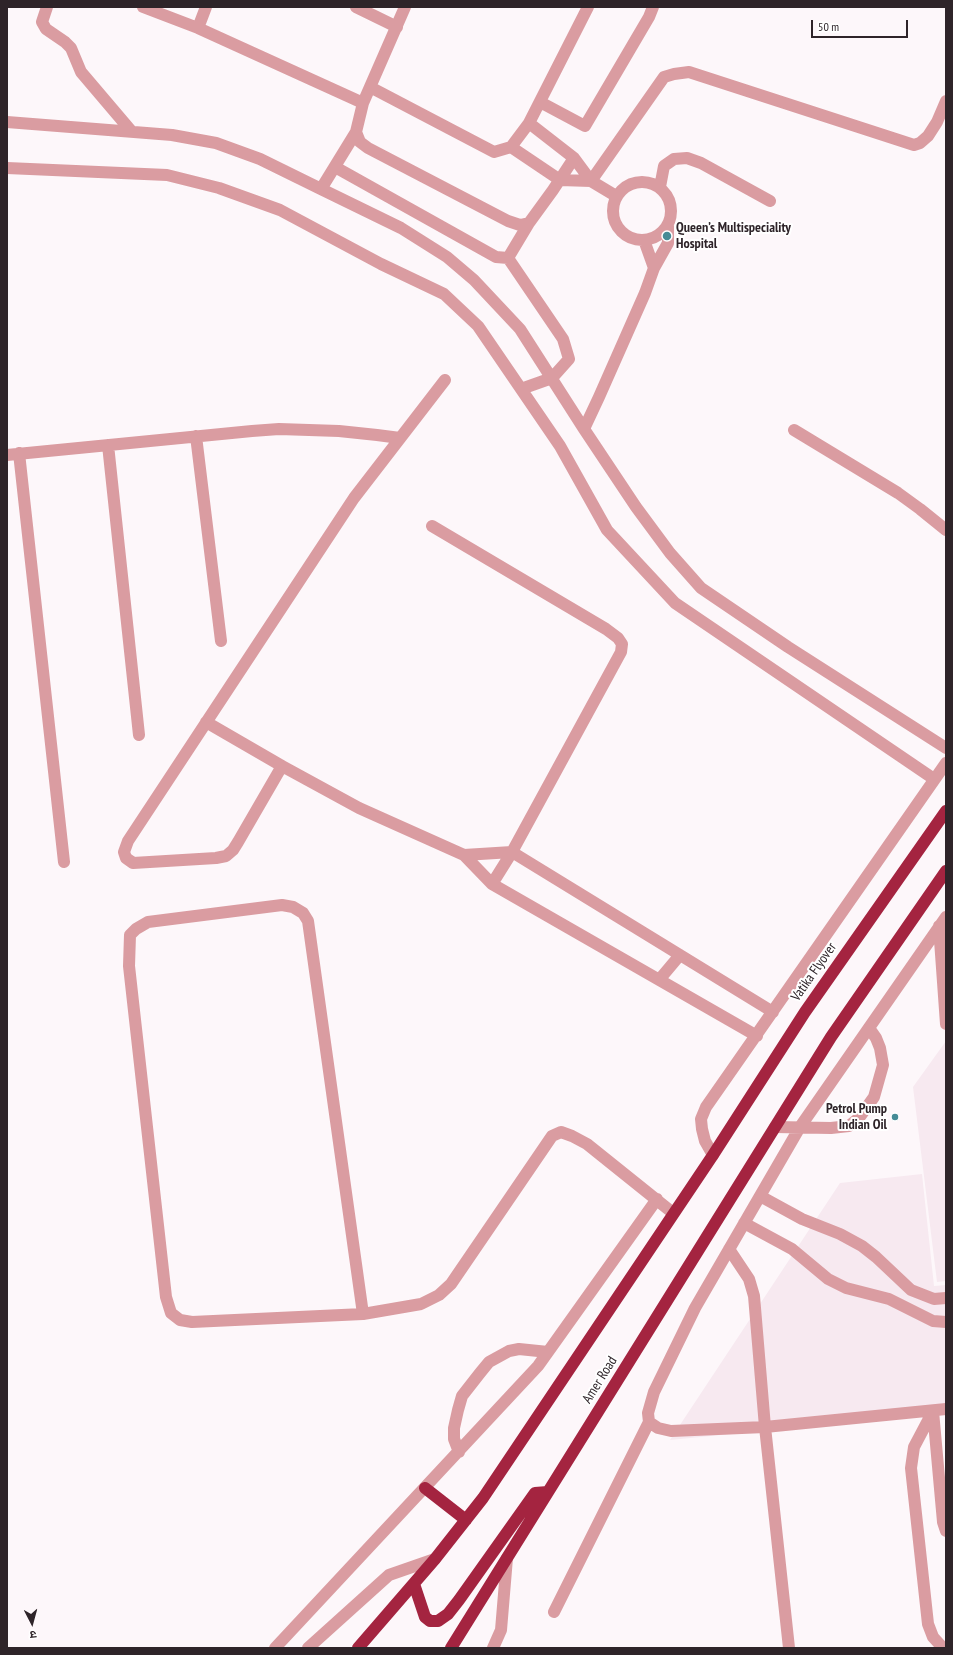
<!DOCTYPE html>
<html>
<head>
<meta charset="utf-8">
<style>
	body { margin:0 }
	#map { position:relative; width:953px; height:1655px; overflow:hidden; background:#fdf7fa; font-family:"PT Sans Narrow","Noto Sans Devanagari",sans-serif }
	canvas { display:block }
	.frame { position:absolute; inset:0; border:8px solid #2e2429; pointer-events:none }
	.north { position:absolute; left:12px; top:1603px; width:40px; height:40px; -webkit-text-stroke:3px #fff; paint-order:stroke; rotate:174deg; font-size:11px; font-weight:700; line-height:16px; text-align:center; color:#2e2429 }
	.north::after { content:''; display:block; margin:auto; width:14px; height:18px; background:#2e2429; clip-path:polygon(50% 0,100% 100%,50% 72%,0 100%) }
	.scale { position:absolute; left:811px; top:20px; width:97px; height:18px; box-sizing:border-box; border:2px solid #2e2429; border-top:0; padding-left:5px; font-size:12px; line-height:14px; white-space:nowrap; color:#2e2429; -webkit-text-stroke:3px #fff; paint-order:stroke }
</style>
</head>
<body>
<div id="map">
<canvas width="953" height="1655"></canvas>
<div class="frame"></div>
<div class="north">उ</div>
<div class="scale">50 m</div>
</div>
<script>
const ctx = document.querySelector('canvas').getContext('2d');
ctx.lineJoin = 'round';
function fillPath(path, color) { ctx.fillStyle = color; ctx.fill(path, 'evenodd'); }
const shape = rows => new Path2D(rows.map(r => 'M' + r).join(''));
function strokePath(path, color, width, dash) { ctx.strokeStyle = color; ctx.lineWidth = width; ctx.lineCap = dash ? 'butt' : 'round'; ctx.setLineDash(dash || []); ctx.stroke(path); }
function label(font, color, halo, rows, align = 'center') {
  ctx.font = font + ' "PT Sans Narrow",sans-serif'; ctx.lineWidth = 4; ctx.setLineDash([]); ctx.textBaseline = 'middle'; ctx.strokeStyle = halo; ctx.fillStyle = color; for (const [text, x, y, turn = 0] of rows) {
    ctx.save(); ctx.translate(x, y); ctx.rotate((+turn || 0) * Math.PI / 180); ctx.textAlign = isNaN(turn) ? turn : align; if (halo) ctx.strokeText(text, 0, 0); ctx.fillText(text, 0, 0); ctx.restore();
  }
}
fillPath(shape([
	[946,1041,946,1281,937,1282,913,1087],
	[922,1174,934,1286,946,1285,946,1413,670,1440,840,1183]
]), '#f7e9f0');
strokePath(shape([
	[47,7,42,22,46,29,65,42,71,48,81,72,132,132],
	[143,7,198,28,363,103],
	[356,7,397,27],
	[198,28,206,7],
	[370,87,494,152,511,147,529,123,588,7],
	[540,102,585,126,649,17,653,7],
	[7,122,172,135,216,143,260,159,321,189,401,228,447,257,474,280,520,329,584,429,636,507,670,553,701,588,788,647,946,748],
	[529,123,574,158,591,181,616,196],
	[356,132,360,142,368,148,508,221,520,225,529,223,553,190,574,158],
	[511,147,560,180,591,181],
	[335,167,496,257,508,258,529,223],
	[7,168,167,175,219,188,280,210,381,264,444,294,478,326,560,446,607,530,675,603,934,779],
	[591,181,664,77,674,74,689,72,914,145,920,143,928,136,937,122,946,101],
	'613 211a29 29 0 1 1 58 0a29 29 0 1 1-58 0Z',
	[660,187,664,166,674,159,687,158,701,163,770,201],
	[321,189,356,132,363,103,405,7],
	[644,240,654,268],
	[508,258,563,339,569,359,552,378,521,389],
	[584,429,599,397,645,293,654,268,668,243,668,226],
	[794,430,898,493,920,509,946,530],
	[196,436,221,641],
	[108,445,139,735],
	[19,453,64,862],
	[7,455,252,431,279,429,339,431,377,435,400,438],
	[432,526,606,629,618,638,622,644,621,652,512,852,492,884],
	[206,722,282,766,359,808,464,855,492,884,757,1036],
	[282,766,238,842,233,850,226,856,216,858,133,863,126,858,124,852,128,841,354,498,445,380],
	[464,855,512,852,773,1012],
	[946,917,800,1127,695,1308,654,1392,648,1413,649,1422,658,1428,671,1431,765,1427,946,1409],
	[939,926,946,1024],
	[659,980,680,955],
	[775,1127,831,1128,849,1126,859,1118,874,1097,883,1065,880,1048,876,1038,869,1028],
	[713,1155,705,1141,702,1129,701,1119,706,1107,946,763],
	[760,1196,802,1219,840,1234,862,1246,876,1257,911,1290,934,1299,946,1298],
	[744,1223,792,1249,828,1279,846,1288,889,1299,933,1321,946,1322],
	[729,1249,749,1279,754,1296,765,1427,789,1648],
	[363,1314,308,921,303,913,293,907,282,905,148,922,136,929,130,935,129,966,166,1297,171,1313,180,1320,192,1322,363,1314,421,1304,439,1295,451,1284,552,1136,561,1132,572,1136,587,1144,673,1213],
	[933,1411,914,1447,911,1468,928,1624,933,1637,943,1648],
	[933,1411,943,1522,946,1531],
	[459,1452,454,1439,454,1428,458,1410,462,1396,480,1373,489,1362,509,1351,519,1349,548,1352],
	[554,1612,649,1422],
	[275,1648,538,1366,657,1199],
	[308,1648,389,1575,435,1559],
	[493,1648,501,1630,507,1558]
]), '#da9ca1', 12);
strokePath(shape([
	[425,1488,466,1520],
	[414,1584,425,1617,430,1621,438,1621,448,1614,459,1600,535,1493,548,1492],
	[358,1648,435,1559,483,1498,713,1155,805,1012,946,811],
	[451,1648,831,1037,946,871]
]), '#a42440', 12);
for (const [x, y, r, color] of [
	[667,236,5,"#458b96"],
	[895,1117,4,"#458b96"]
]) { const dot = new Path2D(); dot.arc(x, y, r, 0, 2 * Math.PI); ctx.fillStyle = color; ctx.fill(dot); strokePath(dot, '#fff', 1.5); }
label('bold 14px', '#2e2429', '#fff', [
	["Queen’s Multispeciality",676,228],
	["Hospital",676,244],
	["Petrol Pump",887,1109,"right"],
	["Indian Oil",887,1125,"right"]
], 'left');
label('14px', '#2e2429', '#fff', [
	["Vatika Flyover",814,972,-55],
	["Amer Road",600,1380,-58]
]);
</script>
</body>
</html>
